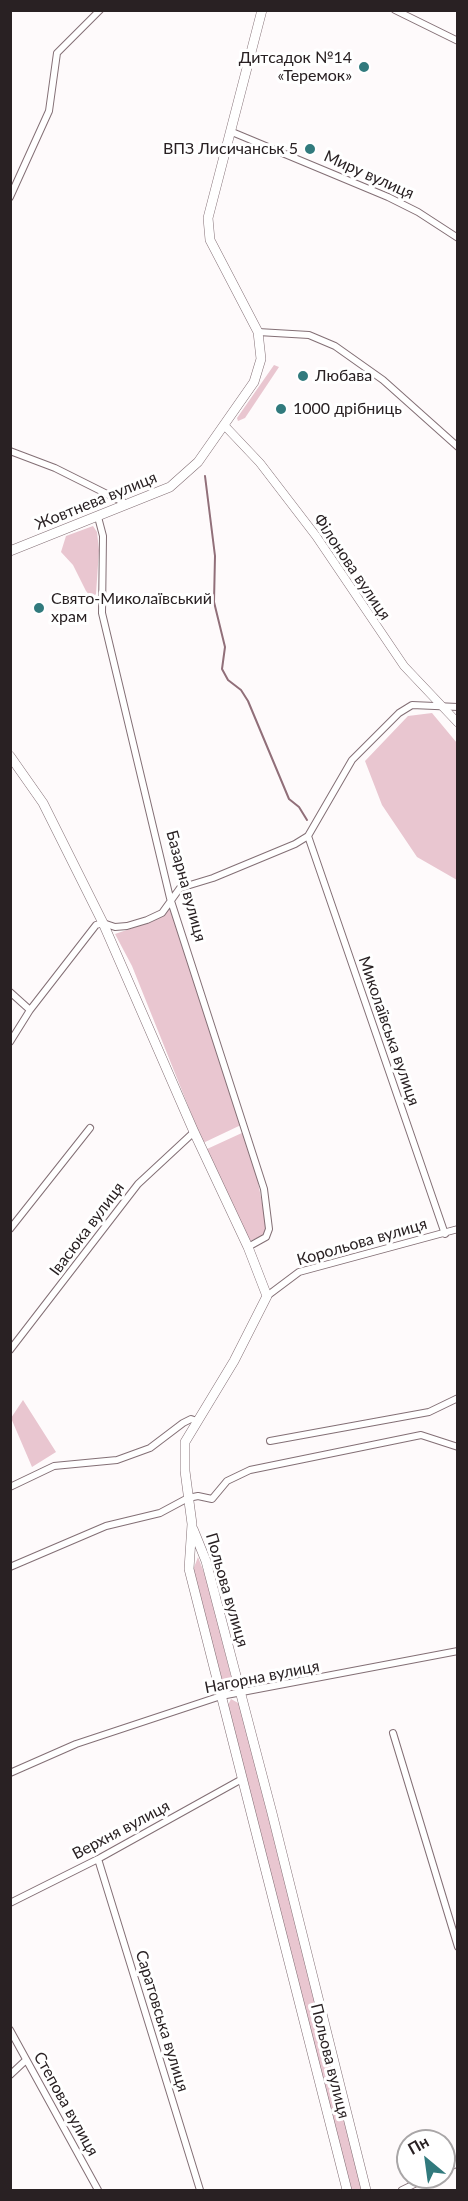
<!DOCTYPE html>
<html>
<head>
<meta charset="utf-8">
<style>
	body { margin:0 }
	#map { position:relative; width:468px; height:2201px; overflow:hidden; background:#fefafb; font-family:Lato,sans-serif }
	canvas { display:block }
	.frame { position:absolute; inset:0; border:12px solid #292123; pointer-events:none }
	.north { position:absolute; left:396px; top:2129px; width:60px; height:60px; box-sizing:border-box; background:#fff; border:2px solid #a9a6a7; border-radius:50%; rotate:331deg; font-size:16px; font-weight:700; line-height:24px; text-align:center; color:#292123 }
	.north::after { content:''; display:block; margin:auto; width:21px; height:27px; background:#317a7d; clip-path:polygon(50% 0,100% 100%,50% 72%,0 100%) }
</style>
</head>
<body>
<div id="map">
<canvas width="468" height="2201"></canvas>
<div class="frame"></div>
<div class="north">Пн</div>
</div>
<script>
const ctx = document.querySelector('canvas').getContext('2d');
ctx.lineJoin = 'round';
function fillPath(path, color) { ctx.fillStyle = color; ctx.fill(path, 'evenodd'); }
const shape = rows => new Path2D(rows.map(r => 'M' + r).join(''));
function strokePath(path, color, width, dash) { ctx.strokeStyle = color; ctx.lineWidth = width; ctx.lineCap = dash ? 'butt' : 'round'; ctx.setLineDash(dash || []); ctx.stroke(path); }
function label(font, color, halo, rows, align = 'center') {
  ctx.font = font + ' Lato,sans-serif'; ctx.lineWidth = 6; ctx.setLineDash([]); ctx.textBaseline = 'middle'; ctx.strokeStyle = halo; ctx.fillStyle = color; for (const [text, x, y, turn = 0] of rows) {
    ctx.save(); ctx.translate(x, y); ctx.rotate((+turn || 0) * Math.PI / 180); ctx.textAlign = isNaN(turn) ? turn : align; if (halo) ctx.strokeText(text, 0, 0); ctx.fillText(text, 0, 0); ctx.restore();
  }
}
fillPath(shape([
	[274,365,279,367,245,418,238,421,237,418],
	[93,526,97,532,99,550,96,594,92,598,86,591,73,565,61,552,66,536],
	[432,713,457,743,457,880,417,857,382,805,365,761,408,716],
	[170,908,241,1125,203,1143,132,966,115,934,153,921],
	[244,1132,253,1156,267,1229,262,1236,250,1241,207,1149],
	[23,1400,56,1452,32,1467,11,1418],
	[198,1557,207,1580,231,1676,230,1689,223,1688,193,1570],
	[231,1699,240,1704,362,2190,351,2190,227,1707]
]), '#e9c6d0');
strokePath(shape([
	[205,476,215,556,214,602,225,647,222,669,228,680,241,690,248,701,289,799,299,807,307,820]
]), '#916f79', 2);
const minor = shape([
	[395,10,458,41],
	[232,132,388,197,418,212,458,238],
	[10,197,49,111,57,53,100,10],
	[258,332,309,335,335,346,383,380,458,447],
	[10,451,55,468,127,504],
	[98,517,103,536,102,613,170,898,264,1189,269,1229,266,1237,248,1247],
	[308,836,445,1234],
	[10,992,30,1010],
	[10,1042,30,1010,96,925,103,923,115,927,127,926,147,920,162,913,180,888,213,878,295,844,308,836,352,760,399,713,412,705,458,707],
	[10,1229,90,1128],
	[267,1296,299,1272,458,1229],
	[10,1350,138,1184,194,1132],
	[270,1441,429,1412,458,1398],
	[10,1487,54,1466,117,1460,150,1448,183,1423,191,1419,197,1421],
	[10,1567,106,1526,160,1513,188,1498,198,1496,212,1499,227,1481,250,1470,421,1435,458,1447],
	[393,1733,458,1947],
	[10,1773,76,1744,221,1696,458,1651],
	[98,1859,200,2190],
	[10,1903,98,1859,242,1779],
	[10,2030,98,2190],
	[10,2075,26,2060],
	[444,2170,458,2163],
	[402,2190,429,2177]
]);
const tertiary = shape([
	[225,426,260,463,316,536,404,666,458,723]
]);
const secondary = shape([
	[10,551,170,487,198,462,254,382,261,359,258,332,210,240,208,218,262,10],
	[10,756,43,803,103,923,194,1132,248,1247,267,1296,234,1361,185,1442,185,1471,192,1524,189,1569,347,2190],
	[193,1529,206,1561,272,1813,366,2190]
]);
strokePath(minor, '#836f75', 8);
strokePath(tertiary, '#836f75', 9);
strokePath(secondary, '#836f75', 10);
strokePath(minor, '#fff', 6);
strokePath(tertiary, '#fff', 8);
strokePath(secondary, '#fff', 9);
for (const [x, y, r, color] of [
	[364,67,6,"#317a7d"],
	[310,149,6,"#317a7d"],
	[303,376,6,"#317a7d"],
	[281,409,6,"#317a7d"],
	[39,608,6,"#317a7d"]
]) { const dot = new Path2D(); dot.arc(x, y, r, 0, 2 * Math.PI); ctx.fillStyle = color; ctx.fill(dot); strokePath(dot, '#fff', 2); }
label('16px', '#292123', '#fff', [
	["Дитсадок №14",352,58,"right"],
	["«Теремок»",352,76,"right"],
	["ВПЗ Лисичанськ 5",298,149,"right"],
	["Любава",315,376],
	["1000 дрібниць",293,409],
	["Свято-Миколаївський",51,599],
	["храм",51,617]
], 'left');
label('16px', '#292123', '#fff', [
	["Миру вулиця",369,175,24],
	["Жовтнева вулиця",96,501,-22],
	["Філонова вулиця",352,567,56],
	["Базарна вулиця",186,886,75],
	["Миколаївська вулиця",389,1031,71],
	["Івасюка вулиця",87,1229,-53],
	["Корольова вулиця",362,1242,-16],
	["Польова вулиця",227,1590,74],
	["Нагорна вулиця",262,1677,-11],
	["Верхня вулиця",121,1830,-28],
	["Саратовська вулиця",162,2021,73],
	["Польова вулиця",330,2061,76],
	["Степова вулиця",66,2104,61]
]);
</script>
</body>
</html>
